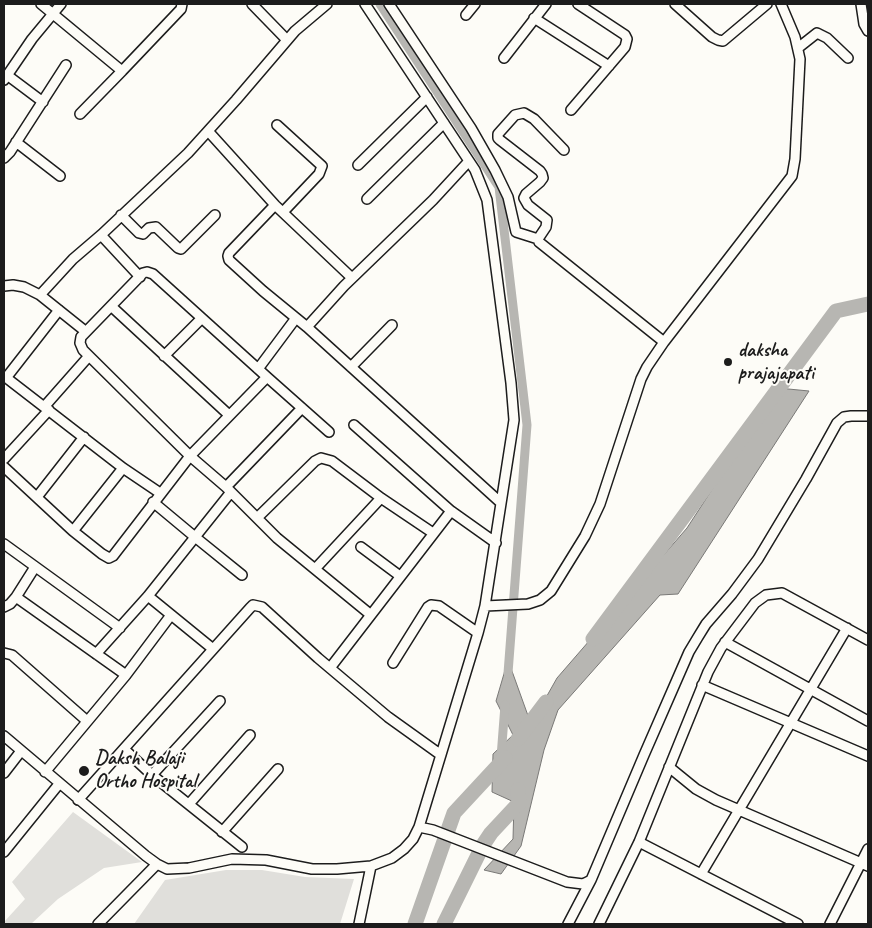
<!DOCTYPE html>
<html>
<head>
<meta charset="utf-8">
<style>
	body { margin:0 }
	#map { position:relative; width:872px; height:928px; overflow:hidden; background:#fdfcf7; font-family:Caveat,sans-serif }
	canvas { display:block }
	.frame { position:absolute; inset:0; border:5px solid #1c1c1c; pointer-events:none }
</style>
</head>
<body>
<div id="map">
<canvas width="872" height="928"></canvas>
<div class="frame"></div>
</div>
<script>
const ctx = document.querySelector('canvas').getContext('2d');
ctx.lineJoin = 'round';
function fillPath(path, color) { ctx.fillStyle = color; ctx.fill(path, 'evenodd'); }
const shape = rows => new Path2D(rows.map(r => 'M' + r).join(''));
function strokePath(path, color, width, dash) { ctx.strokeStyle = color; ctx.lineWidth = width; ctx.lineCap = dash ? 'butt' : 'round'; ctx.setLineDash(dash || []); ctx.stroke(path); }
function label(font, color, halo, rows, align = 'center') {
  ctx.font = font + ' Caveat,sans-serif'; ctx.lineWidth = 4; ctx.setLineDash([]); ctx.textBaseline = 'middle'; ctx.strokeStyle = halo; ctx.fillStyle = color; for (const [text, x, y, turn = 0] of rows) {
    ctx.save(); ctx.translate(x, y); ctx.rotate((+turn || 0) * Math.PI / 180); ctx.textAlign = isNaN(turn) ? turn : align; if (halo) ctx.strokeText(text, 0, 0); ctx.fillText(text, 0, 0); ctx.restore();
  }
}
fillPath(shape([
	[73,812,142,862,104,868,58,899,31,924,4,924,4,922,25,899,12,882],
	[226,870,262,870,305,877,354,879,340,924,134,924,165,880]
]), '#e0dfdb');
const water = shape([
	[778,388,809,391,678,594,660,595,558,710,544,750,521,846,501,874,484,870,513,839,514,802,492,792,493,754,513,735,496,701,508,660,531,724,557,678,687,528,778,388]
]);
fillPath(water, '#b7b6b2');
strokePath(water, '#797876', 1);
strokePath(shape([
	[380,4,499,187,527,425,508,673],
	[501,757,505,705]
]), '#b7b6b2', 9);
strokePath(shape([
	[593,639,836,311,868,304],
	[518,739,546,702],
	[415,924,454,813,505,758],
	[444,924,483,845,491,833,519,803,518,790]
]), '#b7b6b2', 15);
const minor = shape([
	[41,4,122,71,181,9,182,4],
	[252,4,287,40],
	[365,4,475,170,487,200,511,383,514,420,485,606],
	[389,4,471,128,495,170,508,197,516,232,538,239],
	[675,4,712,37,718,40,723,41,767,4],
	[861,4,864,24,868,31],
	[466,15,475,4],
	[534,18,609,66],
	[798,48,817,33,827,38,848,58],
	[504,58,546,4],
	[7,75,43,102],
	[4,80,32,39,61,4],
	[571,110,625,47,627,39,625,35,578,4],
	[80,114,122,71],
	[277,125,322,166,319,174,283,212],
	[208,131,275,205,352,278],
	[16,142,60,176],
	[564,150,534,119,524,113,515,115,498,134,498,138,500,140,540,171,542,174,543,178,540,182,526,194,524,198,528,205,547,220,546,227,538,239,539,242,664,342],
	[4,158,10,152,66,65],
	[358,165,427,97],
	[367,199,444,123],
	[275,205,229,253,228,256,229,260,263,291,307,327,501,503],
	[121,215,139,233,143,234,149,228,156,227,178,248,181,249,215,215],
	[101,235,140,277],
	[4,286,13,285,24,287,40,295,85,331],
	[40,295,73,259,101,235,188,153,236,100,295,31,327,4],
	[111,306,229,415],
	[307,327,344,286,433,200,469,161],
	[164,356,201,319],
	[351,367,392,325],
	[258,369,296,318],
	[4,376,123,468,160,493],
	[267,377,153,274,147,272,143,273,81,337,80,343,83,350,190,456,226,487,277,538,371,615],
	[6,378,59,310],
	[44,407,89,356],
	[354,425,451,511],
	[4,459,49,410],
	[4,467,73,531,102,554,109,558,113,556,190,456,267,377,329,432],
	[226,487,302,408],
	[37,497,84,437],
	[153,502,195,537,242,575],
	[257,518,315,461,321,458,332,461,381,498,433,533],
	[73,531,123,468],
	[4,544,120,628],
	[361,547,400,576],
	[315,569,381,498],
	[148,596,213,649],
	[16,597,126,675],
	[4,607,10,604,16,597,35,567],
	[725,642,868,721],
	[4,653,12,655,87,721],
	[96,654,148,596,231,492],
	[393,663,428,607,431,605,439,606,478,633],
	[330,668,451,511,496,543],
	[702,685,868,756],
	[4,736,146,856,157,864,167,869,189,868,232,859,266,860,312,869,337,869,371,866],
	[124,749,152,775,242,847],
	[669,767,696,789,716,800,868,866],
	[45,772,126,675,171,615],
	[4,773,21,751],
	[152,775,220,701],
	[78,800,250,608,253,605,262,607,318,658,388,717,441,755],
	[189,804,250,735],
	[419,827,433,830,567,882,583,884,591,880,644,755,689,652,698,637,706,624,732,594,758,559,806,479,837,423,844,417,851,416,868,416],
	[222,832,278,769],
	[639,842,798,924],
	[4,852,59,784],
	[701,874,847,628],
	[98,924,157,864],
	[359,924,371,866,392,858,404,849,413,839,419,827,478,633,485,606,528,604,540,600,551,591,585,536,600,504,641,379,647,367,664,342,792,176,795,159,800,59,795,37,781,4],
	[568,924,591,880],
	[599,924,639,842,708,672,721,648,755,603,766,595,782,593,868,640],
	[830,924,868,849]
]);
strokePath(minor, '#1c1c1c', 12);
strokePath(minor, '#fdfcf7', 9);
for (const [x, y, r, color] of [
	[728,362,5,"#1c1c1c"],
	[84,771,6,"#1c1c1c"]
]) { const dot = new Path2D(); dot.arc(x, y, r, 0, 2 * Math.PI); ctx.fillStyle = color; ctx.fill(dot); strokePath(dot, '#fdfcf7', 2); }
label('bold 20px', '#1c1c1c', '#fdfcf7', [
	["daksha",738,351],
	["prajajapati",738,374],
	["Daksh Balaji",95,759],
	["Ortho Hospital",95,782]
], 'left');
</script>
</body>
</html>
